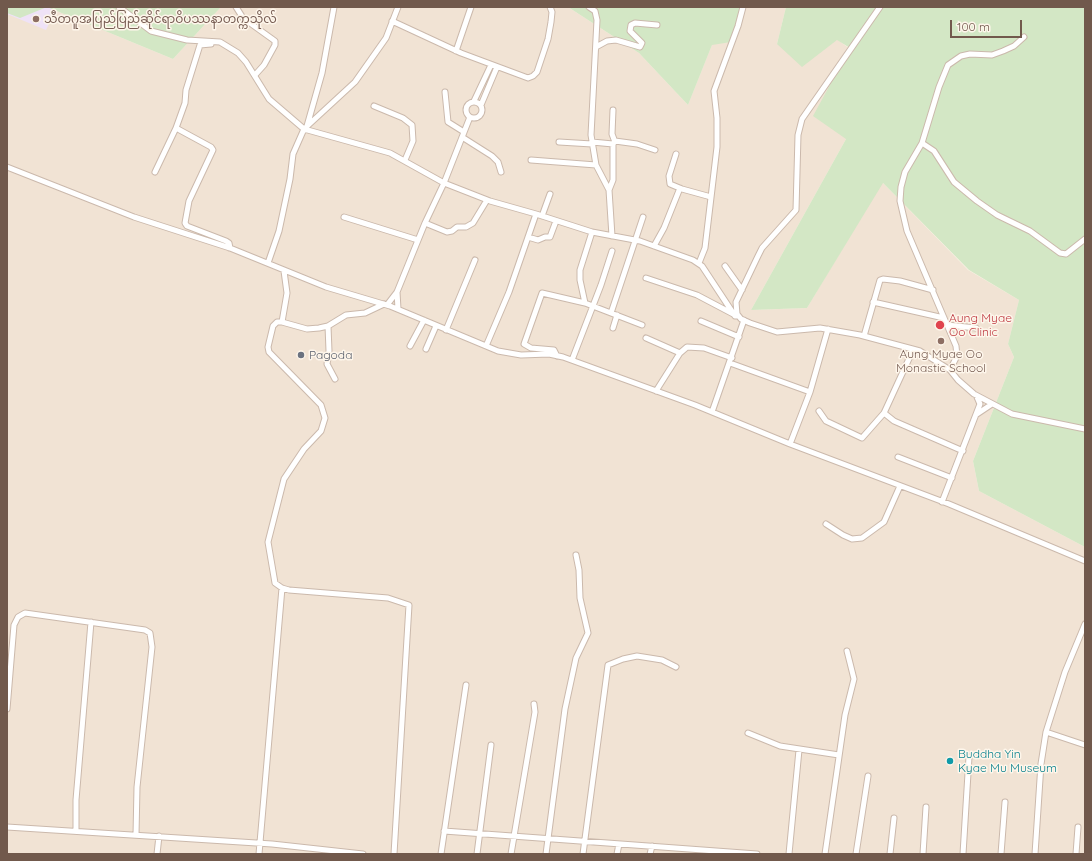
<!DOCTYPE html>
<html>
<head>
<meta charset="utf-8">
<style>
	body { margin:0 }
	#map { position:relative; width:1092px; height:861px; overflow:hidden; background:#faf2e5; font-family:Quicksand,sans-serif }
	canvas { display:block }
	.frame { position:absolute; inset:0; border:8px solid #71594c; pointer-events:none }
	.scale { position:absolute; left:950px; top:20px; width:72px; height:18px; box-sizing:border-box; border:2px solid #71594c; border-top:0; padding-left:5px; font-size:12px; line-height:14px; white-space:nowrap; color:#71594c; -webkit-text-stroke:3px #fef6eb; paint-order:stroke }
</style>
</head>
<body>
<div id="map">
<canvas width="1092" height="861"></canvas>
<div class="frame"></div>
<div class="scale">100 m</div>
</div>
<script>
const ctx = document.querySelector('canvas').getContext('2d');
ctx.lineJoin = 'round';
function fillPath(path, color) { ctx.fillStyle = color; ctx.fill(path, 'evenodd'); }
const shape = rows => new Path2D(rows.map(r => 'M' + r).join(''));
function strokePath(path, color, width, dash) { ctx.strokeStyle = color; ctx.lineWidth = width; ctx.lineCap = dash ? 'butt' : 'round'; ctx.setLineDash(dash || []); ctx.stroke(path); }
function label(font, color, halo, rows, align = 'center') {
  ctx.font = font + ' Quicksand,"Noto Sans Myanmar",sans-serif'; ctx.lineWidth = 3; ctx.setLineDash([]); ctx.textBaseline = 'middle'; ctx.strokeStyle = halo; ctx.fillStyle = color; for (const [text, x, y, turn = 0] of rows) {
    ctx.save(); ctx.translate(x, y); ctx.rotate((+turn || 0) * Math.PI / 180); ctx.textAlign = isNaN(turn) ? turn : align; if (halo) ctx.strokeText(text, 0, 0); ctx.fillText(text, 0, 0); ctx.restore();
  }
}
fillPath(shape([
	[47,7,173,59,221,7,568,7,639,53,688,105,712,45,742,7,786,7,777,44,838,40,850,49,846,139,751,310,807,308,882,182,968,270,1019,300,1008,344,1014,357,973,461,979,491,1085,547,1085,854,7,854,7,11]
]), '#f1e3d4');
fillPath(shape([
	[7,7,57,7,46,30,7,14]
]), '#efe2f7');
fillPath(shape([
	[7,7,221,7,173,59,47,7,20,18,7,13],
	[568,7,742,7,731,42,712,45,688,105,639,53],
	[786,7,1085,7,1085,547,979,491,973,461,1014,357,1008,344,1019,300,969,270,883,183,807,308,751,310,846,139,813,116,850,48,837,40,802,67,777,44]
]), '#d3e7c5');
const minor = shape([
	[119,7,151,31,187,40,220,42,238,53,246,62,269,99,304,129,390,153,444,183,490,201,536,214,592,232,640,241,693,260,702,266,735,316,738,316],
	[236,7,243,18,275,41,275,45,264,65,255,75],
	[589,7,595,11,597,20,591,135,596,165,609,190,612,236],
	[880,7,802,119,798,135,796,210,762,248,758,256,736,302,737,314,741,319,750,323,777,332,820,328,860,335,920,351,950,370,958,380,974,394,1012,414,1085,429],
	[392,21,461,53,528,78,533,76,537,72,548,39,551,22,552,12,550,7],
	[211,44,200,45,186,90,185,103,176,128,211,147,213,150,189,201,185,223,187,226,226,241,229,243,230,248],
	[596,47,607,41,616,40,640,47,642,43,630,31,631,25,635,23,657,25],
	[456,51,471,7],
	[445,92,448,122,464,132],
	[474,101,491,65],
	'466 110a8 8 0 1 1 16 0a8 8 0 1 1-16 0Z',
	[481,105,497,67],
	[374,106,403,118,412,125,413,141,405,160],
	[613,110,612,134,615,142],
	[307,126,322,73,334,7],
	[462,137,492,156,498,162,501,172],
	[559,142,592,144],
	[592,142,613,144],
	[922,143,934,151,954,182,977,201,997,215,1030,231,1060,253,1066,254,1085,239],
	[676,154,669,176,670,184,682,189,711,197],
	[531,160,596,165],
	[7,167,134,217,230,248,326,287,390,306,498,351,521,355,549,354,563,357,695,405,790,444,949,504,1085,561],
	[155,172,176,128],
	[609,190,613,180,613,144,615,141,637,144,655,150],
	[542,216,550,194],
	[344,217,418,240],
	[425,223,447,232,452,231,457,227,466,227,473,223,487,200],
	[528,237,538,240,545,237,550,237,556,221],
	[654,246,664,228,680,188],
	[268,263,279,231,290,179,293,154,304,129,355,82,386,38,398,7],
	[699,263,705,248,717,147,717,118,714,91,738,26,743,7],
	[725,266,742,290],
	[284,271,287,293,282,322,277,322,273,326,268,347,269,352,321,405,325,418,321,431,304,449,284,479,268,542,275,583,282,588,289,590,388,598,409,605,394,854],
	[646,278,697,295,735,315],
	[397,292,398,309],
	[873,302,944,318],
	[585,303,580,280,580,270,592,232],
	[387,305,397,292,425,223,444,183,470,117],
	[611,313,643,217],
	[701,321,739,337],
	[282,322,307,329,319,328,328,326,346,315,365,313,384,304],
	[947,325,976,328],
	[328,326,329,351,327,364,335,379],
	[613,328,617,315],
	[446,330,475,260],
	[864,336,880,280,883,279,900,281,933,290],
	[646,338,680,353],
	[410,346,424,320],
	[486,346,509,292,536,214],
	[426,349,436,326],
	[557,356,554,350,531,348,524,344,542,293,585,303,642,325],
	[572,360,601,285,612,251],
	[730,363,810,392],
	[950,370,957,356,956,346,907,231,900,201,901,187,905,172,922,143,939,87,948,65,961,56,970,54,992,55,1003,51,1014,46,1024,37],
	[656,391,680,353,687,347,704,348,732,358],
	[819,411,826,421,862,438,884,413,913,350],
	[712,412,744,320],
	[884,413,894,421,963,451],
	[977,414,992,404],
	[790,444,810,392,828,329],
	[898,457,952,478],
	[942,502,980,404,977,397],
	[826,524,843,535,852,539,862,538,884,522,900,486],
	[7,709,14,625,18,617,25,613,145,630,150,633,152,647,137,787,136,835],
	[1046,732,1085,745],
	[748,733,780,746,839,755],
	[7,827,272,844,363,854],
	[76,831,76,800,91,622],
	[444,831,757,854],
	[157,854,159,836],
	[259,854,282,588],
	[441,854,466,685],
	[477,854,491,745],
	[511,854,535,712,534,704],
	[546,854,565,709,576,658,588,633,580,598,579,570,576,555],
	[583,854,608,665,623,659,637,656,662,660,676,667],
	[617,854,619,844],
	[650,854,652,846],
	[789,854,799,750],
	[825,854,845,715,854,679,847,651],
	[856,854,868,776],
	[890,854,894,818],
	[923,854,926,807],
	[963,854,969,757],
	[1001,854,1005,802],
	[1035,854,1041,764,1046,732,1065,672,1085,624],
	[1076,854,1078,827]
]);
strokePath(minor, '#cbb9ac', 7);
strokePath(minor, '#fff', 5);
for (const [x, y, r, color] of [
	[36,19,4,"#8d6e63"],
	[940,325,5,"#e0444e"],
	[941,341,4,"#8d6e63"],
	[301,355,4,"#6b7280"],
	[950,761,4,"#0f9aa8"]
]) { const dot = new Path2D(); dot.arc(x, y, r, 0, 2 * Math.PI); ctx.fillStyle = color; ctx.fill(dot); strokePath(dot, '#fef6eb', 1.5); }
label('12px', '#785e54', '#fef6eb', [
	["သီတဂူအပြည်ပြည်ဆိုင်ရာဝိပဿနာတက္ကသိုလ်",44,19],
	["Aung Myae Oo",941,354,"center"],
	["Monastic School",941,368,"center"]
], 'left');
label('12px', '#be3a42', '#fef6eb', [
	["Aung Myae",949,318],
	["Oo Clinic",949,332]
], 'left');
label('12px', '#5b616d', '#fef6eb', [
	["Pagoda",309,355]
], 'left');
label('12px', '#0d838f', '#fef6eb', [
	["Buddha Yin",958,754],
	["Kyae Mu Museum",958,768]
], 'left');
</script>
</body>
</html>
